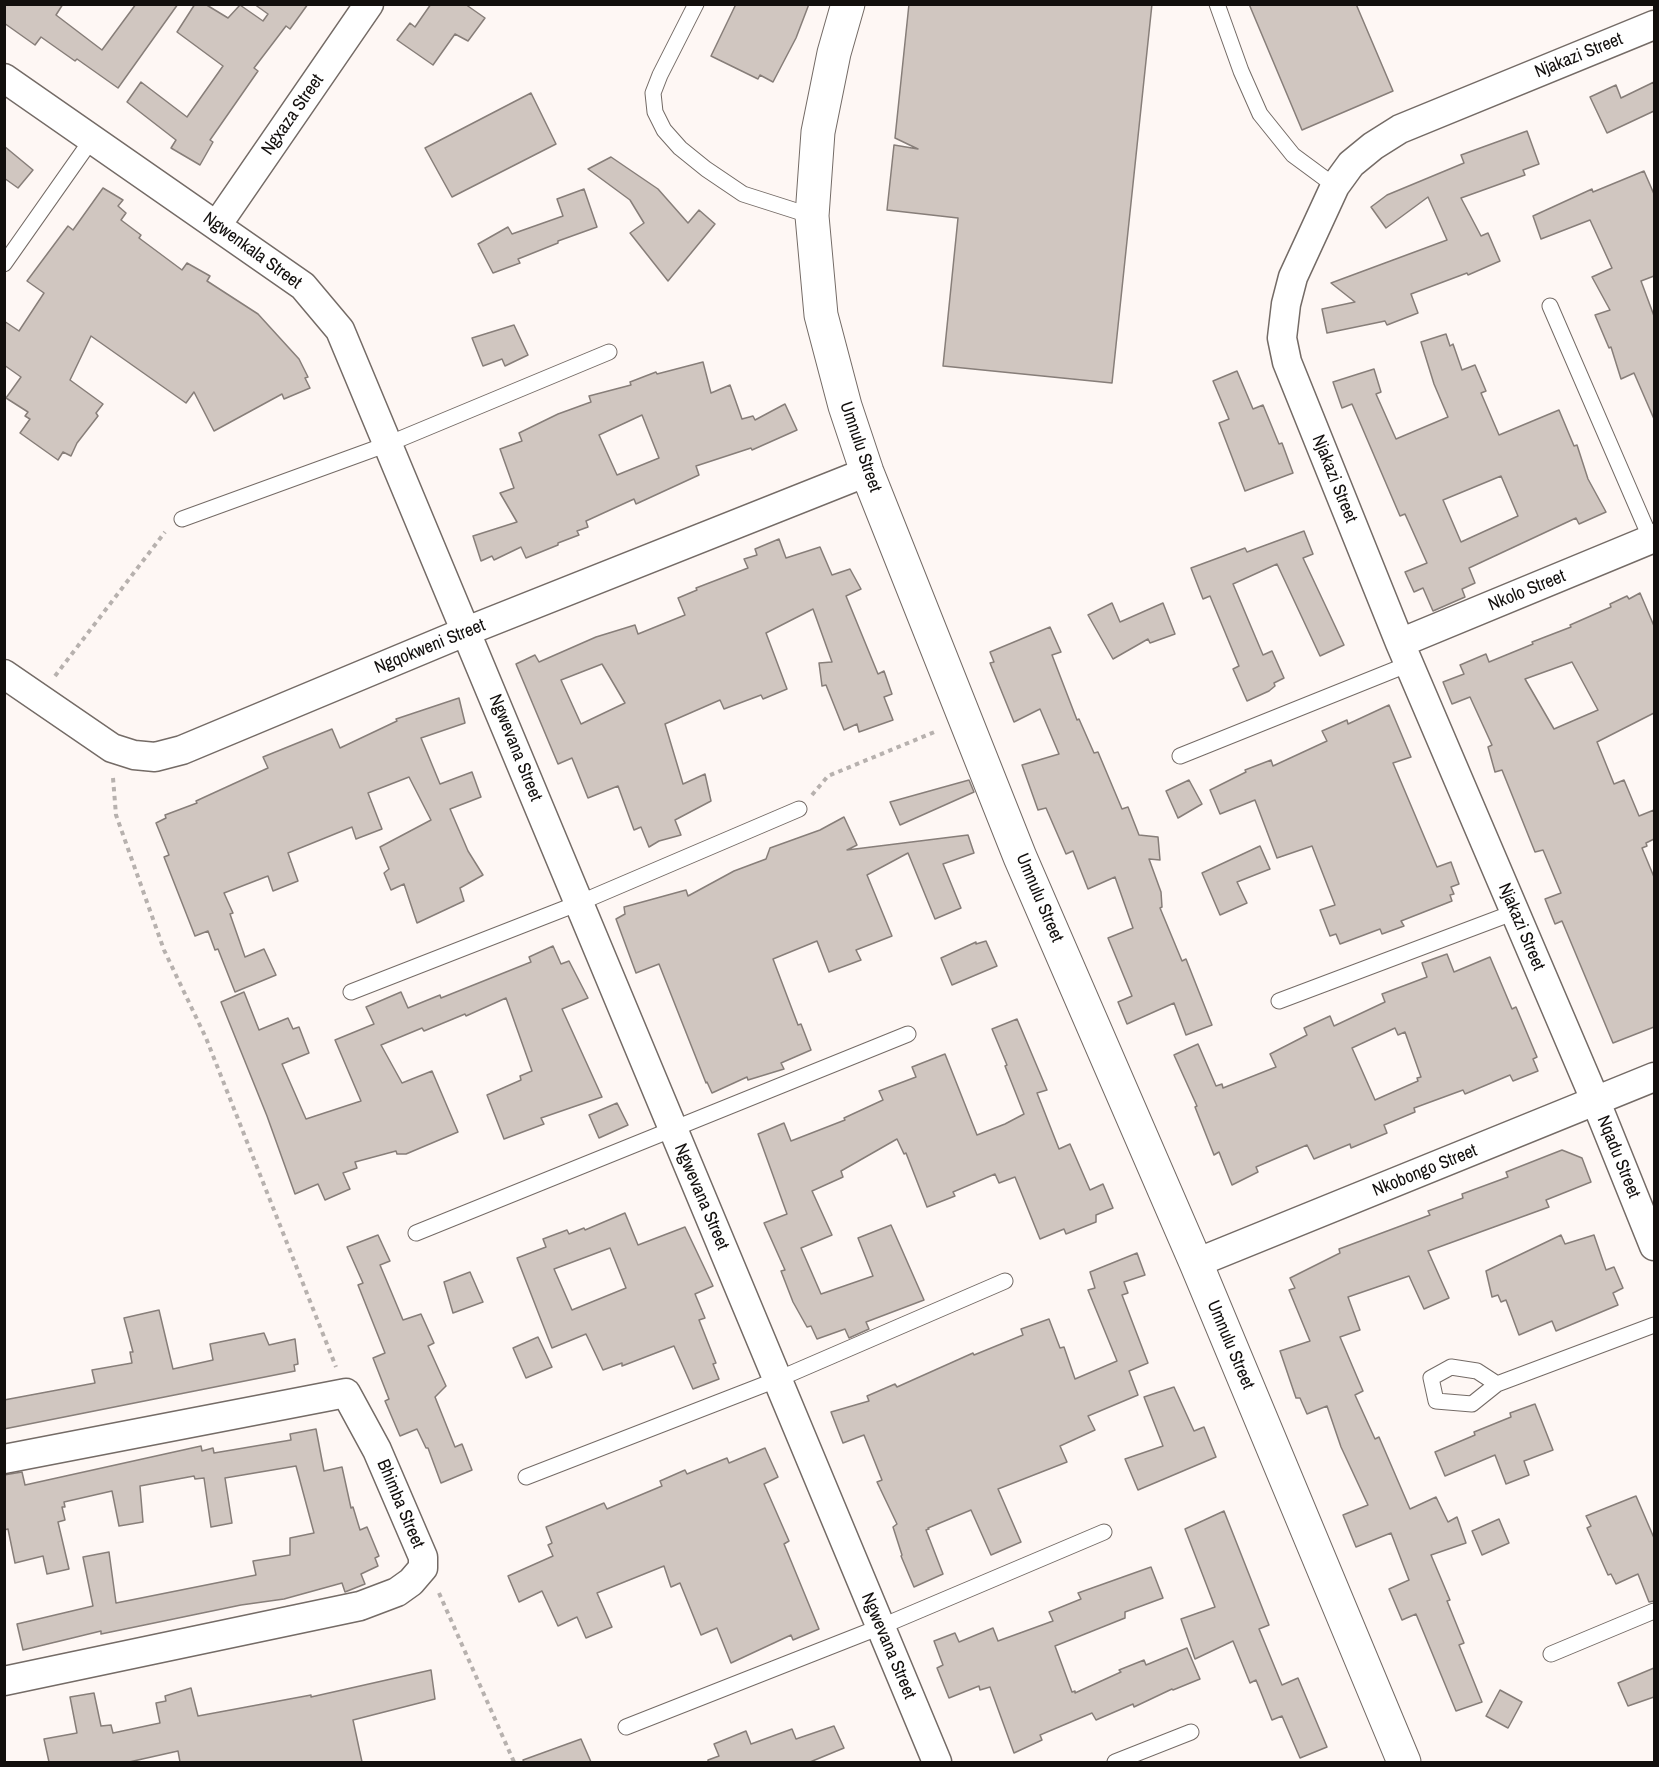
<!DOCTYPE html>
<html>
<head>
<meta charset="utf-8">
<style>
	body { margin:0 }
	#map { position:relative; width:1659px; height:1767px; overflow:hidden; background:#fef7f4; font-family:"Archivo Narrow",sans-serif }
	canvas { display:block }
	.frame { position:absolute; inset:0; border:6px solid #120f0d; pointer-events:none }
</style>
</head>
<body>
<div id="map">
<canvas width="1659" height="1767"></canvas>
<div class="frame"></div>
</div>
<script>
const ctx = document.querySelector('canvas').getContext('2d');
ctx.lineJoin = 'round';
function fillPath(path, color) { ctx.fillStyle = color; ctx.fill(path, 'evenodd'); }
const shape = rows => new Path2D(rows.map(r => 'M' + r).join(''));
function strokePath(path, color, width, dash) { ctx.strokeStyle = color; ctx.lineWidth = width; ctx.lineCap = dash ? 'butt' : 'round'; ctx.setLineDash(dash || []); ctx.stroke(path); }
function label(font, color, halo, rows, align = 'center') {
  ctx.font = font + ' "Archivo Narrow",sans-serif'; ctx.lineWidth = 4.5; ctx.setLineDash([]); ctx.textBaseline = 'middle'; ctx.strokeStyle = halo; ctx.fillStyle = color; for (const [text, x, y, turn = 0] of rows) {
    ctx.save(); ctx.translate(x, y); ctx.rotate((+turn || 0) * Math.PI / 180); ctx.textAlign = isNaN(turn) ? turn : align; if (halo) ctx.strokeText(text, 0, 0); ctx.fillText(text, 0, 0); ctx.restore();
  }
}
const building = shape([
	[4,4,63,4,56,15,102,50,136,4,178,4,118,88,77,59,75,61,41,37,35,45,4,23,4,4],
	[195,4,205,4,228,18,240,5,263,21,268,14,254,4,308,4,290,29,286,26,254,68,258,71,210,140,213,142,200,165,171,148,176,140,127,102,141,82,187,117,223,66,177,32,195,4],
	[431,4,465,4,485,18,468,41,455,34,433,65,397,40,410,23,415,27,431,4],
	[736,4,809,4,796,38,773,82,760,75,758,79,711,56,736,4],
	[909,4,1152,4,1112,383,943,366,958,218,887,210,894,145,918,149,895,138,909,4],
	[1249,4,1356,4,1393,91,1302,130,1249,4],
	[1654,82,1654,111,1607,133,1590,97,1616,85,1621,98,1654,82],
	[531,93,556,144,452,197,425,148,531,93],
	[1527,131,1539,164,1523,170,1525,175,1461,198,1481,236,1488,233,1500,261,1468,275,1467,273,1411,294,1418,313,1387,325,1385,321,1327,333,1322,309,1355,302,1331,283,1447,240,1428,197,1386,228,1371,207,1387,195,1464,163,1461,155,1527,131],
	[4,146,33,170,18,188,4,178,4,146],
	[611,157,658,189,688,223,699,210,715,224,668,281,630,233,644,223,630,200,588,169,611,157],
	[1644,171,1654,194,1654,276,1641,281,1654,316,1654,419,1634,373,1621,379,1611,347,1609,348,1595,315,1610,310,1592,277,1612,268,1590,220,1541,239,1533,216,1592,189,1593,192,1644,171],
	[103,188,123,200,118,206,126,213,121,220,141,235,139,238,182,270,187,263,210,276,207,281,258,314,299,359,308,377,305,378,310,388,284,399,282,394,214,431,194,392,186,403,91,336,70,380,103,404,96,413,98,416,77,443,71,456,63,452,58,460,20,433,30,419,25,416,28,412,6,398,21,377,4,365,4,321,19,331,44,293,27,281,68,226,73,230,103,188],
	[584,189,597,227,558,241,558,243,518,259,520,263,493,273,478,244,508,227,512,234,563,216,557,199,584,189],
	[514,325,528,355,505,366,502,359,483,366,472,338,514,325],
	[1446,334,1450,346,1453,344,1462,370,1475,365,1486,391,1481,393,1499,435,1559,410,1574,446,1577,445,1588,479,1606,512,1579,524,1576,518,1469,568,1475,583,1462,589,1465,597,1433,611,1423,588,1414,592,1405,572,1427,563,1405,514,1400,516,1352,404,1342,408,1333,382,1374,369,1381,392,1376,394,1396,439,1448,417,1434,384,1421,342,1446,334],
	[1501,476,1518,516,1461,542,1443,500,1501,476],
	[703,362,711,393,730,385,742,419,753,416,755,420,785,404,797,430,752,450,751,448,696,466,699,475,636,504,634,499,586,521,588,527,577,531,579,535,558,543,558,545,526,558,521,547,494,560,492,556,481,561,473,536,517,522,500,493,514,488,500,449,522,441,519,433,558,414,591,402,589,396,631,385,630,382,656,372,657,374,703,362],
	[642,415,659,458,617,475,599,435,642,415],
	[1237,371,1253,409,1263,405,1279,444,1282,443,1293,473,1245,491,1219,423,1229,419,1213,381,1237,371],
	[1304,531,1313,554,1303,558,1344,645,1320,656,1277,564,1233,584,1263,655,1272,651,1284,678,1274,683,1275,686,1269,691,1247,701,1233,669,1239,666,1210,596,1203,599,1191,568,1245,548,1247,552,1304,531],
	[779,539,786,558,820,547,832,575,850,569,861,589,846,596,878,674,884,671,892,694,884,697,893,720,859,732,857,724,844,730,826,685,822,686,819,663,832,662,813,609,766,633,787,689,763,699,761,695,724,709,720,700,665,724,683,784,705,774,711,801,675,820,681,835,659,841,649,847,641,827,634,830,618,786,588,798,572,758,558,764,516,664,535,655,539,662,596,637,635,625,638,634,685,615,678,598,697,590,696,588,748,568,744,559,757,555,755,549,779,539],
	[602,664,625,703,581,724,561,680,602,664],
	[1640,593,1654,626,1654,713,1597,742,1614,784,1624,780,1639,816,1654,810,1654,839,1646,843,1647,846,1642,848,1654,877,1654,1027,1613,1043,1562,921,1555,924,1545,899,1561,893,1543,850,1535,852,1502,770,1495,772,1488,747,1492,745,1470,697,1452,704,1443,682,1464,674,1460,665,1486,654,1489,662,1533,644,1532,642,1571,627,1570,625,1611,607,1610,604,1627,596,1629,599,1640,593],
	[1572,662,1598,710,1554,729,1525,679,1572,662],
	[1112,603,1120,622,1163,603,1175,634,1150,643,1148,639,1113,659,1088,615,1112,603],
	[1050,627,1061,652,1052,655,1077,720,1079,719,1094,753,1098,752,1122,809,1128,807,1139,835,1158,837,1160,860,1149,859,1161,892,1162,907,1160,908,1182,961,1186,959,1212,1025,1186,1035,1174,1003,1127,1024,1118,1002,1132,996,1108,938,1133,928,1115,877,1088,889,1073,851,1066,854,1046,808,1038,810,1022,765,1059,754,1040,709,1014,722,990,663,994,662,990,652,1050,627],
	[459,698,465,723,421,738,440,784,472,772,481,797,450,809,468,851,483,875,460,888,464,901,417,923,404,884,391,890,384,873,389,869,380,847,431,820,409,777,368,793,382,829,356,839,352,827,288,853,298,881,273,891,268,876,224,893,233,913,230,914,245,957,264,949,276,975,235,992,218,949,215,950,208,931,195,936,164,857,169,855,156,823,166,818,165,815,197,803,196,801,268,768,263,757,332,729,340,748,397,721,396,719,459,698],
	[1389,705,1411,757,1393,763,1437,867,1451,862,1459,884,1451,887,1454,894,1450,895,1452,901,1401,921,1404,926,1382,934,1380,929,1340,944,1336,934,1330,936,1320,910,1335,905,1312,846,1277,858,1255,800,1220,814,1210,790,1246,772,1245,770,1271,760,1273,766,1327,741,1322,731,1347,720,1348,724,1389,705],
	[969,780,974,792,900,825,890,802,969,780],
	[1189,780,1202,804,1178,818,1166,791,1189,780],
	[844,817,857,845,847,850,968,835,974,853,943,864,961,908,935,919,908,853,867,875,892,936,856,950,861,960,829,972,817,941,773,959,798,1025,801,1024,811,1050,781,1063,784,1069,748,1080,747,1077,712,1093,707,1082,706,1083,659,964,636,973,616,919,625,914,624,907,686,890,688,896,734,871,766,859,770,848,820,830,844,817],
	[1260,846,1270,869,1237,882,1247,903,1220,915,1202,873,1260,846],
	[986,941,997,966,952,985,941,958,976,942,976,944,986,941],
	[553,946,561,964,569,961,588,998,562,1009,602,1097,541,1118,544,1124,504,1139,487,1095,521,1080,520,1076,532,1071,506,998,466,1016,465,1014,424,1031,422,1028,381,1045,402,1083,432,1071,458,1132,406,1154,397,1154,396,1151,355,1162,357,1168,343,1173,350,1189,325,1200,318,1184,295,1194,267,1116,221,1002,244,992,259,1030,288,1018,293,1029,299,1027,309,1053,282,1064,306,1119,361,1101,335,1040,374,1024,366,1007,401,992,408,1008,440,995,441,998,531,962,529,957,553,946],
	[1447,954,1454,972,1490,957,1512,1009,1516,1007,1537,1057,1533,1059,1538,1071,1513,1081,1510,1075,1465,1094,1463,1090,1414,1108,1415,1112,1384,1125,1387,1133,1351,1148,1350,1144,1314,1159,1307,1145,1256,1167,1258,1172,1232,1185,1219,1152,1214,1155,1195,1107,1197,1106,1174,1055,1198,1044,1216,1086,1222,1084,1223,1088,1276,1067,1270,1054,1307,1035,1304,1028,1330,1016,1334,1026,1385,1002,1382,994,1427,977,1422,963,1447,954],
	[1395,1028,1398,1035,1405,1032,1421,1077,1417,1078,1418,1081,1375,1100,1352,1048,1395,1028],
	[1017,1019,1047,1090,1037,1093,1059,1149,1070,1144,1090,1190,1103,1184,1113,1208,1096,1215,1096,1222,1066,1234,1064,1229,1040,1239,1015,1177,999,1183,995,1174,953,1192,955,1196,927,1207,906,1153,904,1154,897,1139,841,1171,843,1177,812,1191,832,1235,801,1248,821,1294,873,1276,858,1238,891,1225,924,1300,866,1322,869,1329,849,1338,845,1329,817,1339,811,1326,807,1327,793,1302,781,1271,785,1270,764,1223,787,1214,758,1134,784,1123,791,1141,845,1120,844,1118,883,1100,879,1091,916,1077,912,1067,945,1054,977,1135,1005,1124,1024,1114,1005,1066,1007,1065,992,1029,1017,1019],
	[617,1103,628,1125,599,1138,589,1115,617,1103],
	[1562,1150,1582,1158,1591,1182,1546,1200,1549,1207,1428,1251,1449,1298,1424,1309,1409,1276,1348,1297,1360,1330,1340,1337,1363,1391,1355,1395,1375,1439,1379,1437,1410,1509,1436,1497,1448,1522,1457,1517,1466,1543,1431,1555,1450,1600,1447,1601,1464,1643,1459,1645,1482,1702,1456,1711,1416,1614,1402,1620,1389,1589,1409,1580,1391,1533,1356,1547,1343,1515,1368,1505,1341,1447,1327,1406,1307,1414,1300,1398,1296,1398,1280,1351,1310,1341,1289,1290,1295,1288,1290,1278,1340,1253,1339,1249,1430,1215,1428,1211,1463,1198,1462,1194,1508,1177,1506,1172,1562,1150],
	[625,1213,638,1245,685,1227,713,1286,695,1294,705,1318,699,1320,716,1363,713,1364,719,1379,693,1389,674,1346,622,1366,622,1363,603,1370,586,1334,552,1348,517,1258,546,1247,543,1239,567,1230,569,1234,584,1228,585,1230,625,1213],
	[610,1248,626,1288,572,1310,554,1269,610,1248],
	[378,1235,390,1261,380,1265,403,1320,421,1314,434,1343,428,1346,446,1386,435,1397,455,1447,462,1444,472,1470,441,1483,428,1448,426,1448,417,1429,400,1436,385,1401,389,1399,373,1358,385,1353,358,1285,363,1283,347,1247,378,1235],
	[1561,1235,1565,1244,1594,1235,1606,1270,1614,1267,1623,1288,1613,1293,1618,1305,1556,1331,1552,1321,1519,1335,1506,1300,1501,1302,1498,1295,1492,1297,1486,1271,1561,1235],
	[1137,1253,1145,1275,1124,1282,1128,1293,1122,1295,1148,1363,1129,1371,1138,1395,1088,1416,1095,1430,1060,1446,1067,1462,998,1489,1021,1542,991,1555,971,1510,928,1528,929,1529,926,1530,943,1574,914,1587,901,1556,902,1555,893,1527,897,1524,877,1482,882,1480,864,1435,843,1443,831,1412,869,1401,867,1396,895,1384,897,1387,973,1353,974,1355,1023,1335,1021,1329,1049,1319,1060,1348,1064,1347,1075,1379,1117,1361,1088,1290,1095,1288,1090,1272,1137,1253],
	[470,1272,483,1302,453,1313,444,1282,470,1272],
	[159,1310,173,1369,213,1360,210,1344,264,1333,269,1345,295,1339,298,1364,294,1365,295,1371,4,1429,4,1400,95,1383,92,1370,132,1363,130,1352,133,1352,124,1318,159,1310],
	[538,1337,552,1367,526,1378,513,1348,538,1337],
	[1174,1387,1194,1431,1204,1427,1216,1457,1138,1490,1125,1459,1163,1446,1144,1397,1174,1387],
	[1535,1404,1553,1450,1524,1461,1529,1475,1506,1484,1495,1455,1445,1476,1435,1452,1475,1435,1474,1432,1511,1417,1510,1413,1535,1404],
	[316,1429,324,1471,342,1467,351,1508,353,1507,360,1530,367,1527,379,1556,375,1558,378,1566,361,1574,365,1584,345,1592,342,1583,284,1599,241,1605,101,1634,101,1631,23,1650,17,1624,93,1606,83,1557,109,1552,116,1603,256,1575,253,1561,290,1555,290,1538,314,1533,296,1466,225,1478,232,1523,211,1527,204,1478,195,1479,194,1476,140,1486,143,1522,119,1526,112,1491,64,1502,65,1507,62,1507,65,1520,58,1522,69,1569,47,1574,43,1556,15,1563,8,1529,4,1530,4,1475,22,1472,25,1485,201,1446,202,1451,213,1448,214,1453,291,1440,290,1434,316,1429],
	[765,1448,778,1477,764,1484,789,1541,784,1544,819,1629,793,1640,791,1635,731,1663,717,1628,701,1635,680,1583,671,1587,664,1566,597,1593,612,1627,586,1638,577,1617,558,1626,542,1591,519,1602,508,1576,553,1556,548,1545,552,1543,546,1527,604,1503,607,1509,662,1486,660,1481,685,1470,687,1474,727,1458,729,1463,765,1448],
	[1636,1496,1654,1538,1654,1601,1649,1602,1638,1574,1616,1584,1611,1574,1608,1575,1587,1528,1591,1526,1586,1516,1636,1496],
	[1224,1511,1269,1625,1259,1629,1282,1685,1298,1678,1327,1747,1300,1758,1282,1716,1272,1720,1256,1680,1250,1683,1233,1641,1195,1659,1181,1619,1215,1607,1185,1529,1224,1511],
	[1499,1519,1509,1543,1482,1555,1472,1531,1499,1519],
	[1151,1567,1163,1598,1125,1612,1125,1618,1055,1646,1072,1692,1075,1691,1075,1693,1121,1672,1119,1670,1144,1660,1146,1665,1187,1648,1200,1679,1173,1690,1172,1689,1134,1707,1133,1704,1096,1720,1092,1713,1040,1735,1042,1740,1014,1753,990,1687,980,1690,979,1686,949,1698,937,1668,943,1665,934,1641,955,1633,959,1642,993,1628,998,1641,1053,1621,1049,1612,1081,1599,1078,1593,1151,1567],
	[1654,1668,1654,1697,1628,1706,1618,1683,1654,1668],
	[431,1670,435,1699,353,1720,362,1762,180,1762,178,1751,129,1762,49,1762,44,1739,77,1733,70,1697,94,1693,101,1726,111,1725,113,1733,160,1723,156,1703,166,1701,165,1696,191,1688,198,1716,311,1695,311,1697,431,1670],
	[1500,1690,1522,1702,1508,1728,1486,1716,1500,1690],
	[834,1726,844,1748,810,1762,708,1762,708,1760,719,1756,714,1744,746,1731,751,1744,792,1729,796,1739,834,1726],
	[581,1739,591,1762,524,1762,523,1760,581,1739]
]);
fillPath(building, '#d0c6c0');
strokePath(building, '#877e79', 1.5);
const lane = shape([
	[696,4,660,75,653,93,655,112,664,130,680,148,706,169,743,194,812,216],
	[1217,4,1241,71,1260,114,1293,155,1335,186],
	[4,264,92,139],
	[1550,306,1653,544],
	[182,519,388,444,609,352],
	[1180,756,1409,664],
	[351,992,579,903,799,809],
	[1279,1001,1515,912],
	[416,1233,908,1034],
	[1497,1384,1477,1371,1451,1367,1431,1378,1436,1401,1472,1404,1497,1384,1654,1325],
	[526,1477,776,1380,1005,1281],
	[1551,1654,1654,1611],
	[626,1727,880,1627,1104,1532],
	[1115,1762,1191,1732]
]);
const street = shape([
	[1654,25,1400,129,1373,146,1351,164,1335,186,1293,277,1286,304,1282,338,1287,362,1400,643,1596,1102,1654,1246],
	[4,78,303,286,340,330,937,1762],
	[217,225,369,4],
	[1400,643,1654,538],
	[4,674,112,748,134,755,155,757,182,750,467,631,867,472],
	[1196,1263,1654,1077],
	[4,1459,346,1393,377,1450,423,1557,423,1568,411,1582,397,1592,360,1606,4,1681]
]);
const secondary = shape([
	[848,4,834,53,818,132,812,216,821,315,845,406,867,472,1020,857,1196,1263,1404,1762]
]);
strokePath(lane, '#746b66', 17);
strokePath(street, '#746b66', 31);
strokePath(secondary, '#746b66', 35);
strokePath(shape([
	[55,676,165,532],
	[113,778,116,815,164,950,206,1038,336,1367],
	[812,795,828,776,937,731],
	[439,1593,514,1762]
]), '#b7b1ae', 4, [4.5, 4.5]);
strokePath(lane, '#fff', 15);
strokePath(street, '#fff', 28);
strokePath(secondary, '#fff', 33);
label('18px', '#120f0d', '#fff', [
	["Njakazi Street",1579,56,-22],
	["Ngxaza Street",293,115,-55],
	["Ngwenkala Street",252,251,36],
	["Umnulu Street",860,447,71],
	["Njakazi Street",1334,479,68],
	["Nkolo Street",1527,591,-22],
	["Ngqokweni Street",430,647,-22],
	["Ngwevana Street",515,748,68],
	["Umnulu Street",1039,898,67],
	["Njakazi Street",1521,927,67],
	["Nqadu Street",1618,1157,68],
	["Nkobongo Street",1425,1171,-22],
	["Ngwevana Street",701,1197,67],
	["Umnulu Street",1230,1345,67],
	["Bhimba Street",400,1504,67],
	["Ngwevana Street",888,1646,67]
]);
</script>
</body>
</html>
